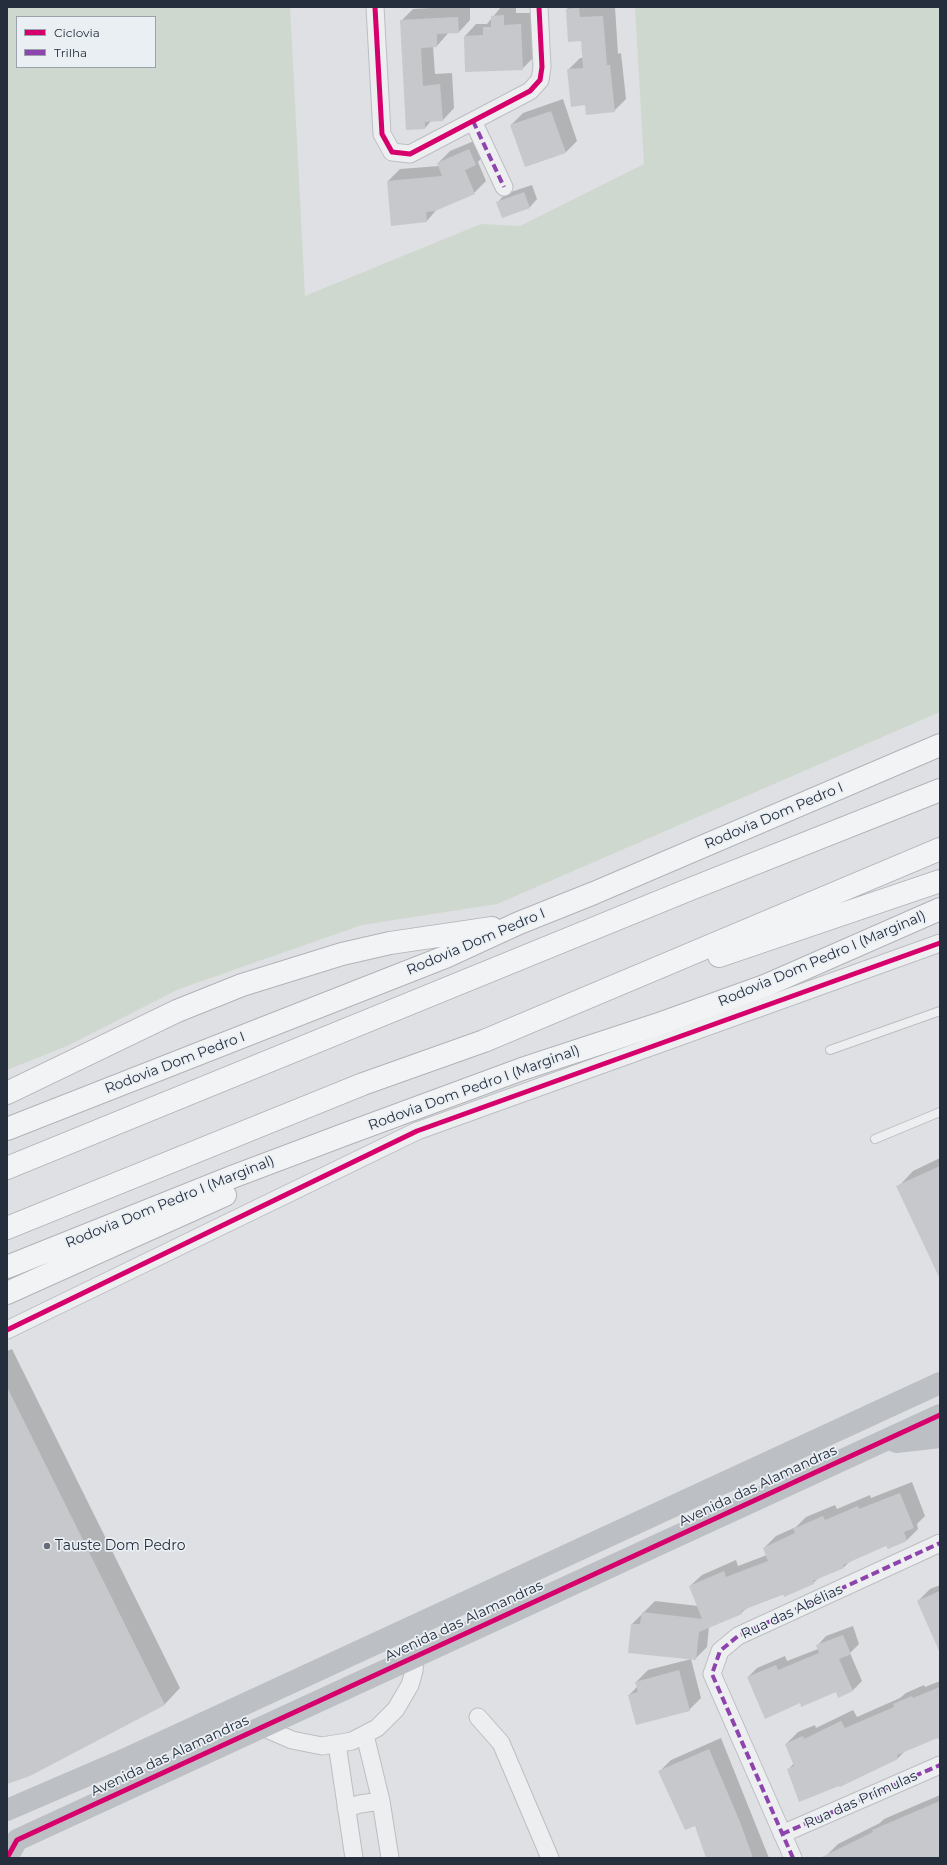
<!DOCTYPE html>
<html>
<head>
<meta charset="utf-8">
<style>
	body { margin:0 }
	#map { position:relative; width:947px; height:1865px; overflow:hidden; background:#dee0e3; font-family:Montserrat,sans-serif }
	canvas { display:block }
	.frame { position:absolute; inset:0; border:8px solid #242e3d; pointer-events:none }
	.legend { position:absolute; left:16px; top:16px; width:140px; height:52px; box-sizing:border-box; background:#eaeff4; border:1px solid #9ba2ab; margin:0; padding:5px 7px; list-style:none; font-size:12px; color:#242e3d }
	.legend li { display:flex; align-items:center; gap:8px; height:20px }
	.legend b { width:20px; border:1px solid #9ba2ab }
</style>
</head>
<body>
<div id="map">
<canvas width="947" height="1865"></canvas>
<div class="frame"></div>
<ul class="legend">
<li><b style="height:5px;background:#d6006c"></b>Ciclovia</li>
<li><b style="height:5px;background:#8e44ad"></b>Trilha</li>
</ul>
</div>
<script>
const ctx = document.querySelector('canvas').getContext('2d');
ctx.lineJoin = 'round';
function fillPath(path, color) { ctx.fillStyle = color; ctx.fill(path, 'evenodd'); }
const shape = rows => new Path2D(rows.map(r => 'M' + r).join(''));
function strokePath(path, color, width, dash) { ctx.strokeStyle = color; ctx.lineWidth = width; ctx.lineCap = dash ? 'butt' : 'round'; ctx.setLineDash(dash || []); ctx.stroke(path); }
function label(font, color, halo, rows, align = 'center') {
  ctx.font = font + ' Montserrat,sans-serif'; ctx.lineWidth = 3.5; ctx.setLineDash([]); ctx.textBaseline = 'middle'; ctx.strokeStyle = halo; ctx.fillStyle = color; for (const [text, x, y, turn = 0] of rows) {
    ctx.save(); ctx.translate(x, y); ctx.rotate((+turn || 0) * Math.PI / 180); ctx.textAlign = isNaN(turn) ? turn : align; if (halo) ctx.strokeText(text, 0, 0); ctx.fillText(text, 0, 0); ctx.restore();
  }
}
fillPath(shape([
	[7,7,290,7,305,296,481,224,520,226,644,164,635,7,940,7,940,712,497,904,362,925,179,989,67,1046,7,1070],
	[17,17,155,17,155,67,17,67]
]), '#cfd8ce');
fillPath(shape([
	[448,7,470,7,470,20,459,32,449,32,437,46,433,46,435,74,452,73,454,108,443,120,432,120,425,128,401,21,413,9],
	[501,7,516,7,516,13,532,13,534,57,522,69,465,36,476,24,487,24],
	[569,7,615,7,618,54,621,53,626,99,614,111,586,104,568,70,580,58,583,58,582,40,567,9],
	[563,99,577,141,566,152,511,125,523,113],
	[481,138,487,152,478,162,486,181,474,193,438,208,426,222,388,181,400,169,439,166,438,163,450,151],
	[532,185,537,199,530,207,503,217,498,202,505,194],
	[940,1158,940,1277,898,1187,913,1171],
	[12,1349,180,1688,165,1704,7,1783,7,1351],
	[912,1482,925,1516,917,1524,918,1529,907,1540,887,1545,850,1561,844,1567,820,1577,813,1583,747,1608,741,1613,709,1627,707,1647,695,1659,629,1652,632,1624,655,1601,698,1606,690,1586,702,1575,736,1560,738,1566,767,1555,764,1548,776,1536,796,1527,806,1517,835,1505,837,1509,870,1495,871,1498],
	[940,1585,940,1643,918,1601,930,1589],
	[853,1626,859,1644,850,1653,862,1681,853,1690,839,1697,836,1691,801,1702,748,1677,757,1668,785,1656,787,1661,818,1649,817,1646,826,1636],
	[691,1659,701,1698,689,1710,629,1695,637,1687,636,1682,648,1670],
	[940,1681,940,1742,938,1737,905,1751,898,1758,788,1770,794,1763,786,1744,798,1732,815,1725,816,1728,853,1710,857,1717,900,1698,906,1693,924,1685,925,1687],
	[721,1738,769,1858,707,1858,695,1824,659,1772,671,1760],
	[940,1795,940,1858,828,1858,827,1855,838,1844,880,1823,884,1819]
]), '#0003');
fillPath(shape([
	[579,8,580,17,603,16,607,65,610,65,615,112,586,115,585,105,571,107,567,69,583,68,581,41,568,42,566,9],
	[504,15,504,25,521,24,523,70,465,72,464,36,483,35,483,27,491,27,491,16],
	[458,17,459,33,437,34,437,47,421,48,423,86,440,84,443,121,425,122,425,129,406,130,400,20],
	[551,111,566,153,525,167,510,125],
	[469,149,476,165,465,170,475,194,435,211,426,212,427,222,391,226,387,181,442,176,437,163],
	[524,192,530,208,502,218,496,202],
	[940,1166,940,1279,896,1186],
	[7,1387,165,1705,30,1776,7,1784],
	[900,1493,914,1528,904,1532,907,1541,888,1549,886,1546,843,1565,844,1568,813,1581,814,1584,784,1597,783,1594,741,1611,742,1614,699,1632,696,1660,628,1653,631,1624,640,1624,642,1612,702,1619,689,1586,724,1571,726,1577,768,1561,763,1548,795,1533,793,1529,823,1516,825,1520,858,1506,859,1509],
	[940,1591,940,1653,917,1601],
	[843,1635,851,1654,839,1659,853,1691,838,1698,836,1692,801,1707,800,1703,765,1719,747,1677,776,1665,778,1670,819,1653,816,1645],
	[679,1670,690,1711,636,1725,628,1695,638,1692,635,1682],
	[940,1687,940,1737,897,1755,898,1759,840,1787,839,1786,799,1802,787,1769,794,1766,785,1744,803,1736,804,1739,841,1721,845,1728,894,1707,893,1704,912,1696,913,1698],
	[709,1749,740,1822,753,1858,706,1858,695,1826,685,1830,658,1771],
	[940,1801,940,1858,820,1858,873,1832,872,1830]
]), '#c6c8cb');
const lane = shape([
	[830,1050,940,1011],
	[875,1139,940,1112]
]);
const street = shape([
	[375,7,382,134,392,152,410,154,530,91,540,80,542,67,539,7],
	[473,121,504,187],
	[7,1330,417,1131,940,943],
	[478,1717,501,1743,550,1858],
	[262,1727,292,1740,322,1746,352,1741,377,1728,396,1709,410,1685,414,1671,415,1657,407,1629],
	[365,1735,381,1801,390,1858],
	[337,1744,354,1858],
	[346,1808,360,1804,381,1801],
	[782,1834,940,1765],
	[793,1858,712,1674,720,1651,738,1636,940,1543]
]);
const highway = shape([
	[719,956,940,881],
	[7,1093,177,1011,242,985,342,954,390,943,492,928],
	[7,1129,445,957,519,923,594,893,940,745],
	[7,1168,688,890,940,790],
	[7,1228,363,1084,484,1041,940,849],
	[7,1267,232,1177,346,1134,522,1069,656,1025,767,985,940,909],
	[7,1293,225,1195]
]);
strokePath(lane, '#bcbec1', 10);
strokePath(street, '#bcbec1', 19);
strokePath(highway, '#b0b3b8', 24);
strokePath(lane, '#edeef0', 8);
strokePath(street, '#edeef0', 17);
strokePath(shape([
	[896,1442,940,1437],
	[7,1810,130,1757,940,1383],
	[7,1858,17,1840,940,1415]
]), '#bcbfc3', 22);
strokePath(highway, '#f2f3f4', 22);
strokePath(shape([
	[473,121,504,187],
	[782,1834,940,1765],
	[793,1858,712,1674,720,1651,738,1636,940,1543]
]), '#8e44ad', 4, [8, 4]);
strokePath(shape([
	[375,7,382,134,392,152,410,154,530,91,540,80,542,67,539,7],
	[7,1330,417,1131,940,943],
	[7,1858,17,1840,940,1415]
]), '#d6006c', 5);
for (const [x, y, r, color] of [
	[47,1546,4,"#656c77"]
]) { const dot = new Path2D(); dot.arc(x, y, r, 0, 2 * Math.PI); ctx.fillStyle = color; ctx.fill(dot); strokePath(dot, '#eaeff4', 1.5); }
label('14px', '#242e3d', '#eaeff4', [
	["Rodovia Dom Pedro I",774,816,-23],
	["Rodovia Dom Pedro I",476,942,-23],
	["Rodovia Dom Pedro I (Marginal)",822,959,-23],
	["Rodovia Dom Pedro I",175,1063,-21],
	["Rodovia Dom Pedro I (Marginal)",474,1088,-20],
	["Rodovia Dom Pedro I (Marginal)",170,1202,-22],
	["Avenida das Alamandras",758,1486,-25],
	["Rua das Abélias",792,1612,-25],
	["Avenida das Alamandras",464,1621,-25],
	["Avenida das Alamandras",170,1756,-25],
	["Rua das Prímulas",861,1800,-24]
]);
label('14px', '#242e3d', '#eaeff4', [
	["Tauste Dom Pedro",55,1546]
], 'left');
</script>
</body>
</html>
